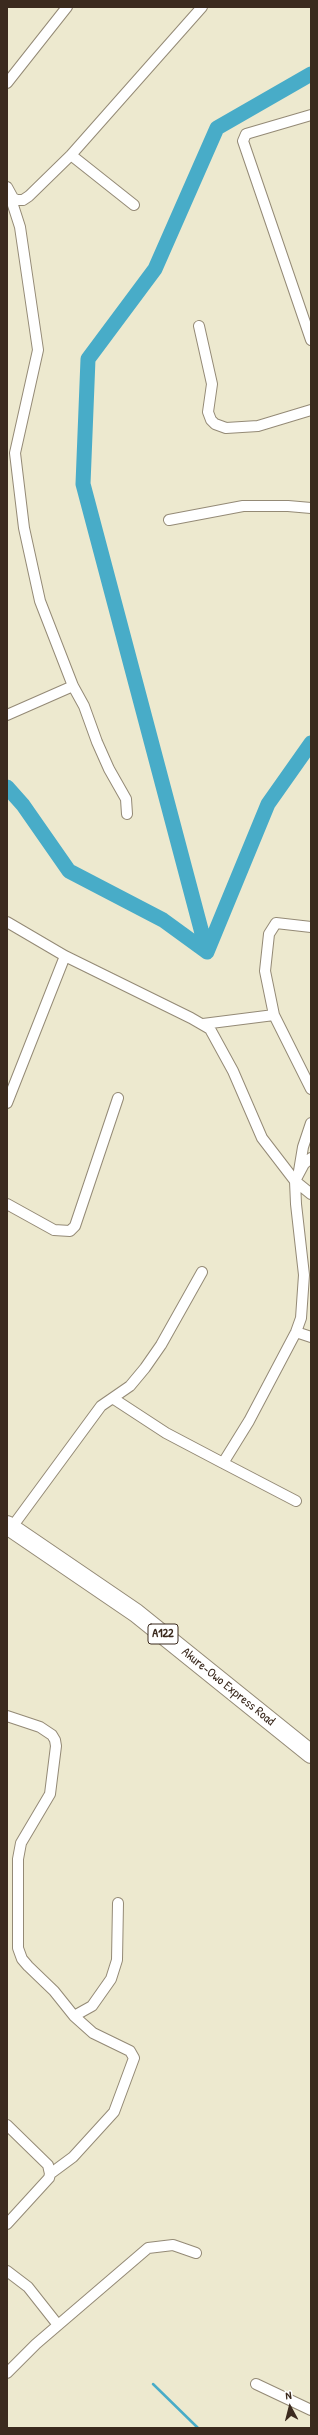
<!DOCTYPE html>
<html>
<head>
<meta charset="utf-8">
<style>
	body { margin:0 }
	#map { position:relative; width:318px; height:2435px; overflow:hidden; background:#ede9cf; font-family:"Patrick Hand",sans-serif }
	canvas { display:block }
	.frame { position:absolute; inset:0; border:8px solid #3b2a1e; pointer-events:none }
	.north { position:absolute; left:270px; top:2387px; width:40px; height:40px; -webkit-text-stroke:3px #fff; paint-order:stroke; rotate:353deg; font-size:11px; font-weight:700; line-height:16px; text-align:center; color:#3b2a1e }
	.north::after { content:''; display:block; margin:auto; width:14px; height:18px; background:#3b2a1e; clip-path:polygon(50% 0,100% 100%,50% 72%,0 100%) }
</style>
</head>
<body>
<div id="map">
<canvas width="318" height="2435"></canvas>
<div class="frame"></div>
<div class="north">N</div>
</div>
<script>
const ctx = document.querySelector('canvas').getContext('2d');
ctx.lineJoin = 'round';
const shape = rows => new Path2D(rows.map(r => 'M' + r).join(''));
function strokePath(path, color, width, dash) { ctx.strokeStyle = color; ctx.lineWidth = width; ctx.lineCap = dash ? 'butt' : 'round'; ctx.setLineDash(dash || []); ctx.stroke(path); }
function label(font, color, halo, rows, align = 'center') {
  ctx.font = font + ' "Patrick Hand",sans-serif'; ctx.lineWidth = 3; ctx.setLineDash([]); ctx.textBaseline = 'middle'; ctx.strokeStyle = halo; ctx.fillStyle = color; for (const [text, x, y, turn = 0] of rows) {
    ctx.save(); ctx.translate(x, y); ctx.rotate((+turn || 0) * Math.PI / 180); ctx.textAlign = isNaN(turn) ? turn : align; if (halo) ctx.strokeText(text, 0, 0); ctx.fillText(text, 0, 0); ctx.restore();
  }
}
strokePath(shape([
	[153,2384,198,2428]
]), '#48acc8', 2.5);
strokePath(shape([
	[7,787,23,805,69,871,163,920,207,952,268,804,311,743],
	[207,952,83,484,88,359,155,269,217,128,311,74]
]), '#48acc8', 15);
const street = shape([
	[7,83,67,7],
	[311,115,246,134,243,141,311,340],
	[71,155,134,205],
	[7,187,13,198,17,200,23,200,29,196,71,155,202,7],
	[11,199,20,227,38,350,15,453,24,528,40,601,73,686,84,706,97,742,109,769,126,799,127,814],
	[199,326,212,384,208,412,211,420,215,424,226,428,258,426,311,410],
	[169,520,243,506,288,506,311,508],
	[7,715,73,686],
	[7,922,65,956,191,1018,210,1029,233,1071,262,1138,295,1181,311,1194],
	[311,927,276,923,269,934,265,971,274,1015,311,1089],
	[203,1024,274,1015],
	[7,1103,65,956],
	[299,1171,303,1147,311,1123],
	[7,1204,54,1230,70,1231,75,1226,118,1098],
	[296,1332,311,1337],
	[114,1399,166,1433,223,1463,249,1421,296,1332,301,1318,304,1275,296,1204,295,1181,304,1164,311,1158],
	[223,1463,296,1501],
	[12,1527,101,1406,130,1386,145,1368,161,1345,202,1272],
	[7,1716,40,1727,52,1735,55,1740,56,1746,50,1794,21,1843,18,1859,18,1948,22,1959,28,1966,54,1991,74,2016,92,2006,111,1979,117,1960,118,1903],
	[7,2125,48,2165,50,2174,49,2178,7,2224],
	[50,2174,73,2157,114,2112,134,2058,130,2051,93,2033,74,2016],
	[7,2271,28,2287,58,2325],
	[7,2373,36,2344,148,2248,173,2245,196,2253],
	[256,2384,311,2410]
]);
const highway = shape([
	[7,1525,136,1613,311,1754]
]);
strokePath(street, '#948a76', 12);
strokePath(highway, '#948a76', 20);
strokePath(street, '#fff', 10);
strokePath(highway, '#fff', 18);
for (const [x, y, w] of [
	[163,1634,30]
]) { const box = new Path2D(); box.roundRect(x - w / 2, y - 10, w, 20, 3); ctx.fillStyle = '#fff'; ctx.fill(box); strokePath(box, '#3b2a1e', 1); }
label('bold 12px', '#3b2a1e', null, [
	["A122",163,1634]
]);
label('13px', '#3b2a1e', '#fff', [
	["Akure-Owo Express Road",228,1687,39]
]);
</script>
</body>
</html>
